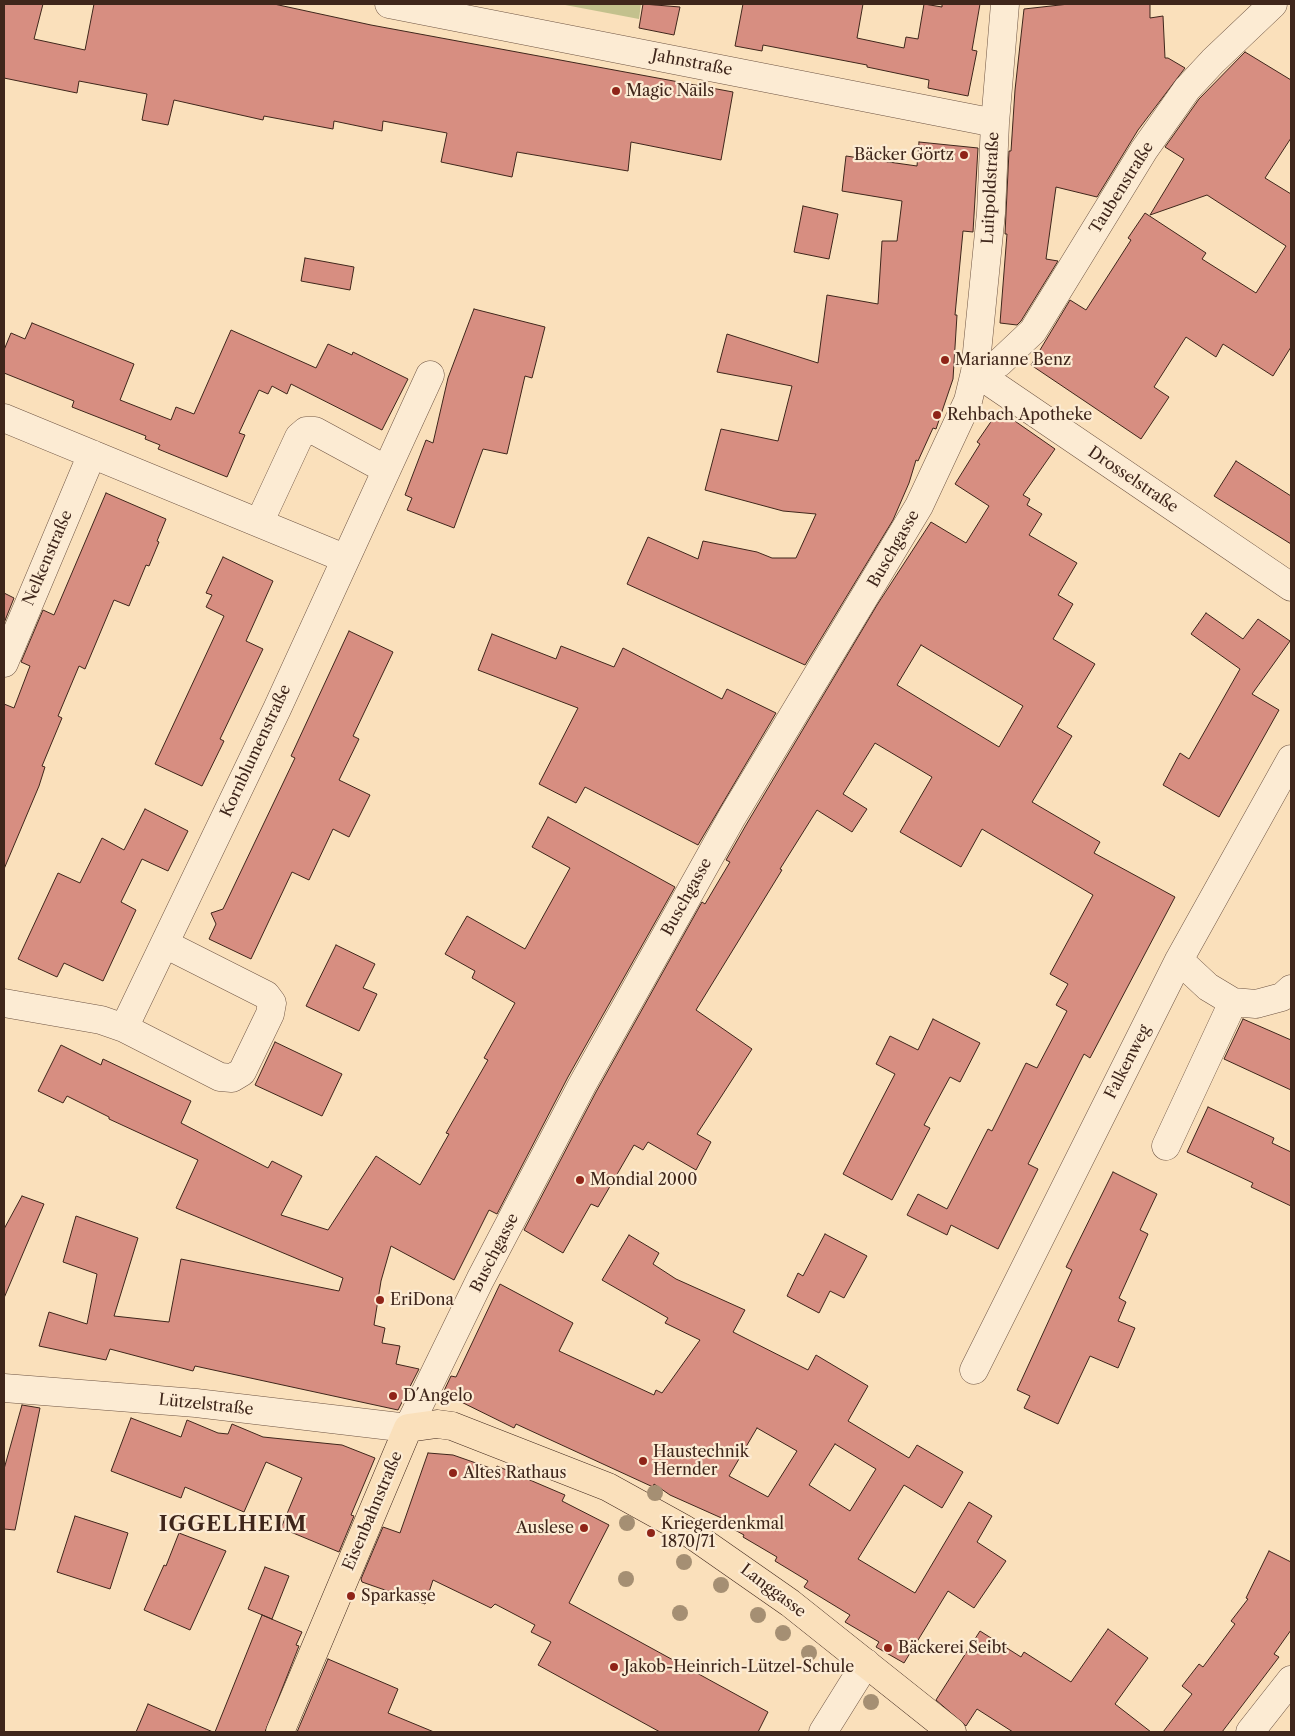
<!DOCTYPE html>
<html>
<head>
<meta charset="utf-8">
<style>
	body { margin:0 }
	#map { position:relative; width:1295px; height:1736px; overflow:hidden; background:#fae0bb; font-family:"Libre Caslon Text",serif }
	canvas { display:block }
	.frame { position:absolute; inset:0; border:5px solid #3f261b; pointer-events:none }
</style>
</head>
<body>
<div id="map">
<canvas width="1295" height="1736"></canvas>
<div class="frame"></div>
</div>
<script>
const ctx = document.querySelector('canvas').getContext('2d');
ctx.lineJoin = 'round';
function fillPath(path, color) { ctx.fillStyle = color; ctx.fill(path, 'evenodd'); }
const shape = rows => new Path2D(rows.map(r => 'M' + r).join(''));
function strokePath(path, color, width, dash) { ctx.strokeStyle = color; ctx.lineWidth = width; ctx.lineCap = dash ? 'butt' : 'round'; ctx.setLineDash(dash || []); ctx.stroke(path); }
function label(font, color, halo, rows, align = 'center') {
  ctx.font = font + ' "Libre Caslon Text",serif'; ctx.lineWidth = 4.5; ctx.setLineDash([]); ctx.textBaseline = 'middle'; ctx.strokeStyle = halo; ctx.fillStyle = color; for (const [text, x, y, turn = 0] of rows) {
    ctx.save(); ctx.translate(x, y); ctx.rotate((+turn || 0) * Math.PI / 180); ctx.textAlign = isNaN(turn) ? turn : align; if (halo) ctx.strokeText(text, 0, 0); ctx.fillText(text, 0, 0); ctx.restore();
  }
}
fillPath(shape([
	[560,4,641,4,639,19]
]), '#c3c18d');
const building = shape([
	[4,4,43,4,34,39,85,50,94,4,274,4,371,25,733,92,721,160,631,142,628,171,517,152,512,177,441,162,447,133,383,121,382,131,334,121,333,129,264,116,263,120,174,100,168,125,142,120,147,94,79,81,77,93,4,78,4,4],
	[643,4,680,7,674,35,639,28,643,4],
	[743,4,863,4,857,38,904,48,906,37,918,39,924,4,942,7,942,4,980,4,972,50,977,51,968,96,928,88,929,80,867,67,867,65,763,45,762,51,735,46,743,4],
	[1069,4,1150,4,1150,18,1163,16,1165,58,1168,58,1185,68,1138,130,1097,197,1056,187,1046,259,1058,261,1021,321,1017,325,1000,323,1007,234,1005,234,1009,151,1011,151,1015,90,1024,9,1069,4],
	[1245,52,1291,80,1291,138,1265,178,1291,194,1291,347,1273,376,1223,344,1216,357,1186,337,1154,387,1169,397,1141,439,1031,365,1070,300,1086,310,1131,240,1128,238,1145,213,1206,253,1202,259,1256,293,1286,246,1207,195,1150,215,1184,159,1165,147,1199,99,1245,52],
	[919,142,978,148,973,232,963,231,955,315,957,315,953,379,936,429,933,428,918,461,916,460,909,483,893,520,805,665,627,584,648,537,698,559,703,541,757,552,772,558,796,558,816,514,783,511,705,490,721,429,778,441,792,386,717,372,727,334,818,363,827,295,878,304,882,241,897,241,902,201,842,191,846,156,917,166,919,142],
	[803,206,838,214,829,259,794,252,803,206],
	[305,258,354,267,350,290,301,281,305,258],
	[474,309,545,327,532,378,525,376,507,454,483,449,454,528,407,510,412,498,405,495,426,440,433,443,448,378,474,309],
	[32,323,134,364,120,400,171,420,176,407,194,414,231,330,316,368,328,344,352,355,353,352,408,379,382,430,291,384,287,394,272,386,268,394,259,390,239,433,245,435,227,477,158,449,160,445,145,439,146,436,72,407,74,401,4,373,4,350,11,333,25,339,32,323],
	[999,410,1055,449,1023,495,1030,499,1027,505,1042,514,1029,535,1077,563,1058,595,1073,604,1053,639,1095,664,1057,727,1072,736,1032,802,1100,842,1094,853,1175,897,1090,1058,1084,1054,1028,1164,1038,1169,998,1249,951,1225,947,1235,907,1215,918,1194,947,1209,988,1129,992,1131,1026,1063,1037,1068,1067,1011,1056,1005,1068,984,1050,974,1093,895,982,829,961,867,900,832,932,777,875,743,843,794,867,809,852,832,817,810,780,869,782,870,696,1010,752,1049,697,1134,711,1142,696,1170,648,1142,643,1150,634,1145,598,1207,591,1204,563,1253,524,1230,596,1092,702,902,705,904,730,862,726,860,746,825,877,605,931,522,966,543,989,506,955,484,980,444,977,442,999,410],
	[921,645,1023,706,999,747,897,685,921,645],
	[1236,461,1291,496,1291,544,1214,496,1236,461],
	[106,493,166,519,157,541,159,542,149,566,146,565,129,606,114,600,85,669,79,666,58,716,62,718,42,766,45,767,39,786,4,869,4,704,14,708,30,666,21,662,43,610,54,615,106,493],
	[223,557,273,581,246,641,263,649,220,739,224,741,202,786,155,764,224,616,206,607,212,595,206,593,223,557],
	[4,593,14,598,4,623,4,593],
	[1206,613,1243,639,1258,619,1290,641,1252,694,1279,710,1219,817,1163,785,1180,753,1189,759,1240,669,1191,634,1206,613],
	[349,631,393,652,353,736,359,739,339,780,370,795,349,837,333,829,309,880,292,872,251,959,209,939,216,924,211,913,223,909,295,758,291,756,349,631],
	[492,634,556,659,561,646,614,667,623,648,722,699,727,689,776,713,698,845,585,787,576,803,539,784,578,708,478,670,492,634],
	[145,809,188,831,168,871,142,859,121,902,136,910,103,981,64,963,57,977,18,959,58,873,80,883,102,838,124,850,145,809],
	[548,817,675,887,568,1077,497,1214,489,1210,454,1280,391,1246,381,1281,374,1325,385,1328,382,1343,400,1346,396,1364,419,1369,398,1410,195,1366,193,1371,110,1349,106,1360,39,1346,49,1312,87,1324,97,1274,63,1262,76,1216,138,1238,114,1316,169,1322,181,1259,339,1291,343,1278,176,1208,198,1160,109,1119,109,1117,67,1096,63,1103,38,1091,61,1045,101,1065,103,1059,191,1101,181,1123,268,1168,272,1161,302,1176,281,1215,328,1230,376,1156,420,1185,449,1134,446,1133,488,1060,484,1058,515,1003,472,978,475,971,445,954,467,916,525,949,570,868,532,847,548,817],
	[336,945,375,964,363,988,377,994,359,1031,306,1006,336,945],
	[933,1019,980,1043,960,1082,950,1077,924,1125,930,1128,892,1200,843,1174,895,1074,876,1064,890,1036,918,1050,933,1019],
	[1243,1019,1291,1040,1291,1090,1224,1059,1243,1019],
	[275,1042,342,1074,322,1116,255,1085,275,1042],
	[1208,1107,1274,1138,1272,1143,1291,1152,1291,1206,1251,1187,1253,1183,1187,1152,1208,1107],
	[1113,1172,1157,1194,1140,1230,1148,1234,1119,1298,1126,1302,1118,1321,1135,1328,1118,1368,1090,1356,1058,1424,1024,1408,1030,1396,1017,1390,1072,1270,1066,1267,1113,1172],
	[22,1196,44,1204,4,1298,4,1229,22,1196],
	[825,1234,867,1256,844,1298,830,1291,819,1313,787,1296,798,1273,803,1276,825,1234],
	[629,1235,659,1253,653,1264,676,1279,745,1310,733,1332,808,1370,816,1355,868,1386,848,1421,909,1458,917,1445,963,1472,942,1508,904,1485,858,1559,915,1593,969,1502,992,1516,977,1542,1006,1561,974,1608,948,1591,904,1663,876,1647,879,1642,845,1622,850,1615,804,1587,808,1581,775,1561,777,1557,743,1537,744,1535,724,1524,726,1520,670,1495,654,1484,653,1487,516,1424,514,1428,443,1393,451,1376,456,1377,500,1284,573,1323,559,1351,654,1395,656,1390,662,1393,700,1340,665,1323,668,1318,602,1280,629,1235],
	[757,1428,797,1451,768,1497,729,1476,757,1428],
	[835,1444,876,1469,850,1511,809,1485,835,1444],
	[22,1405,40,1408,15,1530,4,1529,4,1469,22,1405],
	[131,1418,181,1437,187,1420,218,1433,228,1434,232,1424,263,1437,342,1445,375,1458,351,1515,354,1516,339,1552,281,1528,302,1478,266,1462,244,1512,185,1487,181,1498,111,1471,131,1418],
	[428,1453,453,1455,496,1470,497,1466,565,1495,562,1501,609,1525,569,1603,768,1712,758,1732,660,1732,538,1665,551,1642,531,1632,535,1625,495,1604,491,1608,433,1580,425,1604,362,1582,361,1579,383,1527,400,1533,428,1453],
	[75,1516,128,1533,110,1589,57,1572,75,1516],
	[179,1533,226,1551,190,1630,144,1610,164,1565,166,1566,179,1533],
	[1269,1551,1291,1562,1291,1630,1274,1654,1279,1657,1222,1732,1163,1732,1192,1694,1182,1686,1199,1664,1203,1667,1235,1624,1231,1621,1248,1599,1246,1598,1269,1551],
	[265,1567,289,1576,272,1619,248,1609,265,1567],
	[262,1615,302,1632,296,1645,299,1646,265,1732,215,1732,262,1615],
	[1108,1629,1148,1658,1115,1704,1151,1732,1013,1732,977,1709,966,1726,936,1700,980,1631,1021,1657,1024,1652,1071,1682,1108,1629],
	[328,1659,398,1689,388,1713,434,1732,297,1732,328,1659],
	[148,1704,213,1732,136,1732,148,1704]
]);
fillPath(building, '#d78e81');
strokePath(building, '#3f261b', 1);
const minor = shape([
	[389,4,995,123],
	[975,372,999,363,1033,331,1144,150,1187,89,1213,61,1273,4],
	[975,372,1291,587],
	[4,418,344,558],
	[260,521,299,437,306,431,315,431,385,469],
	[4,663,92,454],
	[1179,960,1208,987,1233,1002,1256,1004,1282,997,1291,989],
	[4,1003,101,1020,124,1028,220,1077,232,1078,242,1072,270,1014,272,1003,266,995,165,944],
	[124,1028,277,709,430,375],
	[1166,1146,1233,1002],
	[974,1370,1179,960,1291,759],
	[4,1388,196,1403,408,1428,480,1280,582,1085,732,817,919,506,968,401,975,372,991,213,995,123,1005,4],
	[823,1732,866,1663],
	[1250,1732,1291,1680]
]);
const major = shape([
	[280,1732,408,1428,437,1424,452,1426,608,1487,684,1529,790,1603,952,1732]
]);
strokePath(minor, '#6e5443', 29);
strokePath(major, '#3f261b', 29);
strokePath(minor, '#fcebd3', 28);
strokePath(major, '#fae0bb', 28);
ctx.fillStyle = '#a58f73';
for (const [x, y] of [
	[655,1493],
	[627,1523],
	[684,1562],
	[626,1579],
	[721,1585],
	[680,1613],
	[758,1615],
	[783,1633],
	[809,1653],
	[871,1702]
]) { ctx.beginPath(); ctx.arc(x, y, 8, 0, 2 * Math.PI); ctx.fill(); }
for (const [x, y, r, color] of [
	[616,91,5,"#8f2418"],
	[964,155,5,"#8f2418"],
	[945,360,5,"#8f2418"],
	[937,415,5,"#8f2418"],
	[580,1180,5,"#8f2418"],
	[380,1300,5,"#8f2418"],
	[393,1396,5,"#8f2418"],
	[643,1461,5,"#8f2418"],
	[453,1473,5,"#8f2418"],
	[584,1528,5,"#8f2418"],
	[651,1533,5,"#8f2418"],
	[351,1596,5,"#8f2418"],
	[888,1648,5,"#8f2418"],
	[614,1667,5,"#8f2418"]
]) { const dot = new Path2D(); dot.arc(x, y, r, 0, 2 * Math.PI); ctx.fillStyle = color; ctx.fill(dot); strokePath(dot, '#fcebd3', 2); }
label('16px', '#3f261b', '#fcebd3', [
	["Jahnstraße",692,63,11],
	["Luitpoldstraße",991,188,-87],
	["Taubenstraße",1122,188,-58],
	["Drosselstraße",1133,480,34],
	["Buschgasse",894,549,-60],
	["Nelkenstraße",48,558,-67],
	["Kornblumenstraße",256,751,-65],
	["Buschgasse",687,897,-61],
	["Falkenweg",1128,1062,-63],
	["Buschgasse",495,1253,-63],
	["Lützelstraße",206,1405,6],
	["Eisenbahnstraße",373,1511,-67],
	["Langgasse",773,1591,37]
]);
label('16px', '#3f261b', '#fcebd3', [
	["Magic Nails",626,91],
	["Bäcker Görtz",954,155,"right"],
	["Marianne Benz",955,360],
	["Rehbach Apotheke",947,415],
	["Mondial 2000",590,1180],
	["EriDona",390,1300],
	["D´Angelo",403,1396],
	["Haustechnik",653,1452],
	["Hernder",653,1470],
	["Altes Rathaus",463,1473],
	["Kriegerdenkmal",661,1524],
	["1870/71",661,1542],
	["Auslese",574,1528,"right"],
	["Sparkasse",361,1596],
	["Bäckerei Seibt",898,1648],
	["Jakob-Heinrich-Lützel-Schule",624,1667]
], 'left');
ctx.letterSpacing = '1px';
label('bold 21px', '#3f261b', '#fcebd3', [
	["IGGELHEIM",233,1525]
]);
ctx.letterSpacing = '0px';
</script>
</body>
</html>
